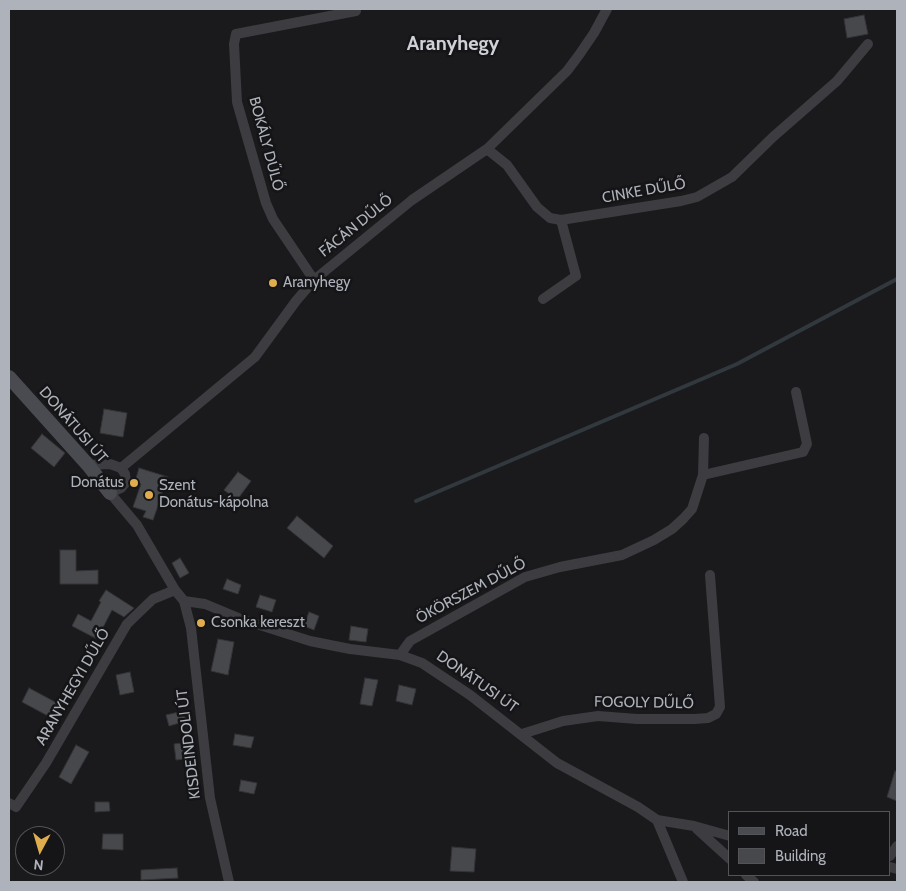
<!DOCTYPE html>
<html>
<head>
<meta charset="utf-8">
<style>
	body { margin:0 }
	#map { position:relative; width:906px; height:891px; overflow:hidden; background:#1a1a1c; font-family:Cabin,sans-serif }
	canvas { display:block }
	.frame { position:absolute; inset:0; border:10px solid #aeb2ba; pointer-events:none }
	.legend { position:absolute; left:728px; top:811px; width:162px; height:65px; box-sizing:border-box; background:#151517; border:1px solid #525458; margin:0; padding:6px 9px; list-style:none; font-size:15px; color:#aeb2ba }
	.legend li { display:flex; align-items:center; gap:10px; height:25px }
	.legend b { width:25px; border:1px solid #525458 }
	.north { position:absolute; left:15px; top:826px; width:50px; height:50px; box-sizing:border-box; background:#151517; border:1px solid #525458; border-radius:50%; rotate:186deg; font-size:14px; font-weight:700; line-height:20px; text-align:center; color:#aeb2ba }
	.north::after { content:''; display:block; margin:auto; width:18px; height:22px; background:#e0ad4e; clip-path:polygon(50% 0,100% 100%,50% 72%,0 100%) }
</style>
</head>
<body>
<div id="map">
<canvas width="906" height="891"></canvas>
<div class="frame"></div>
<ul class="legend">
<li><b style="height:6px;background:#4a4b51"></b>Road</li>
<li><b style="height:14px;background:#47484c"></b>Building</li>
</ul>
<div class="north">N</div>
</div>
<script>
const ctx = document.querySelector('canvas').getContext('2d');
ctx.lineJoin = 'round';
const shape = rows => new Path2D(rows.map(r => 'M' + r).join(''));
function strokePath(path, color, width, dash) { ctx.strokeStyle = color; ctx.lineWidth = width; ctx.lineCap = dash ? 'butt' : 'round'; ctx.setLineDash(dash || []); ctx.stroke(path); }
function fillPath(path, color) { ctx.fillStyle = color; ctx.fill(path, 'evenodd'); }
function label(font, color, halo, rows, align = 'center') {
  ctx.font = font + ' Cabin,sans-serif'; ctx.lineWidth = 5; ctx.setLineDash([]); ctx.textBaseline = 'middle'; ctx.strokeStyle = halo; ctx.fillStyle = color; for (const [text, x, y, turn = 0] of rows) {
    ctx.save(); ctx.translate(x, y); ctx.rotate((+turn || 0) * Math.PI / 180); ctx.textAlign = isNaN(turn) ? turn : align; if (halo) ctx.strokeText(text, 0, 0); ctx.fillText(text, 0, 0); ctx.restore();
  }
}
strokePath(shape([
	[416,501,737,364,897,279]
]), '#31393f', 4);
const building = shape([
	[864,15,868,34,847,38,844,19,864,15],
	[104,409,127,413,123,437,100,433,104,409],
	[42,434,65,453,54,467,31,448,42,434],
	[139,468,168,477,153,520,143,517,146,511,133,507,141,484,135,482,139,468],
	[238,472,251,481,237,500,224,490,238,472],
	[297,516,333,546,324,558,287,528,297,516],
	[60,550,76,550,76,571,98,570,98,584,60,584,60,550],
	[180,558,189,573,180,578,172,563,180,558],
	[227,579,241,585,238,594,223,589,227,579],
	[106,590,134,608,124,617,112,610,97,639,72,626,78,614,91,621,101,602,99,601,106,590],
	[260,595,276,600,272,612,256,607,260,595],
	[309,612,319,616,314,630,304,626,309,612],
	[351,626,368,629,366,642,349,640,351,626],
	[218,639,234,642,228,675,211,671,218,639],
	[130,672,134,692,120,695,116,675,130,672],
	[365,678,378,680,372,706,360,704,365,678],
	[399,685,416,689,412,705,396,701,399,685],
	[29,688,57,703,50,717,22,702,29,688],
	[183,711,186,721,169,726,166,715,183,711],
	[235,734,254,737,251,748,233,745,235,734],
	[190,742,191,758,176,760,174,744,190,742],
	[76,745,89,752,71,784,59,777,76,745],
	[895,771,897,772,897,801,887,797,895,771],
	[241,780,257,783,254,794,239,791,241,780],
	[95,802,109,802,110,811,95,812,95,802],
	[103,834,123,834,123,850,102,849,103,834],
	[452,847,476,849,474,872,450,871,452,847],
	[177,868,178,878,141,880,141,870,177,868]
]);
fillPath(building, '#47484c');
strokePath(building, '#343438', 1);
strokePath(shape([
	[487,149,507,165,537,207,550,218,561,220,586,216,681,201,697,197,732,177,773,137,837,81,868,44],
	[314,280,273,219,266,203,237,102,234,44,236,34,356,11],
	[543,299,576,276,561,220],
	[88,465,110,464,121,468,125,474,126,482,121,488,110,493,137,525,175,590,184,601,205,604,241,619,310,641,350,649,400,655,422,663,470,695,557,763,638,807,657,820,694,826,730,836],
	[121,468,255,357,296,301,314,280,412,200,487,149,567,71,579,55,594,33,607,9],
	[703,475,803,452,807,444,796,392],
	[184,601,191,628,210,798,229,882],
	[400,655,410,641,525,577,560,567,622,555,654,540,672,529,683,519,692,509,703,475,704,438],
	[522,734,563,721,598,716,637,719,695,719,708,718,716,714,720,707,710,575],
	[9,803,16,807,46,763,127,624,153,599,175,590],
	[657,820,683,882],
	[697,829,730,859],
	[890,856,897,846],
	[890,867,897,869],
	[746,875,754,882]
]), '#3c3c41', 10);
strokePath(shape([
	[9,377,88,465,110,493]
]), '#4a4b51', 14);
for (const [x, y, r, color] of [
	[273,283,5,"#e0ad4e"],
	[134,483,5,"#e0ad4e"],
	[149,495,5,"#e0ad4e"],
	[201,623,5,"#e0ad4e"]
]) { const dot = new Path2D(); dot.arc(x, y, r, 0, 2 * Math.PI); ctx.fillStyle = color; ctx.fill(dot); strokePath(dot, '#151517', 2); }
label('15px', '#aeb2ba', '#151517', [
	["BOKÁLY DŰLŐ",266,144,75],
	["CINKE DŰLŐ",644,191,-10],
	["FÁCÁN DŰLŐ",356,226,-39],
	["DONÁTUSI ÚT",73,425,49],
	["ÖKÖRSZEM DŰLŐ",471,591,-28],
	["DONÁTUSI ÚT",477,682,35],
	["ARANYHEGYI DŰLŐ",73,687,-60],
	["FOGOLY DŰLŐ",644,703,1],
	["KISDEINDOLI ÚT",189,744,-97]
]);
label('15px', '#aeb2ba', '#151517', [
	["Aranyhegy",283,283],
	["Donátus",124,483,"right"],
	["Szent",159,486],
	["Donátus-kápolna",159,503],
	["Csonka kereszt",211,623]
], 'left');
label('bold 20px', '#cfd1d7', '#151517', [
	["Aranyhegy",453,44]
]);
</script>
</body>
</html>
